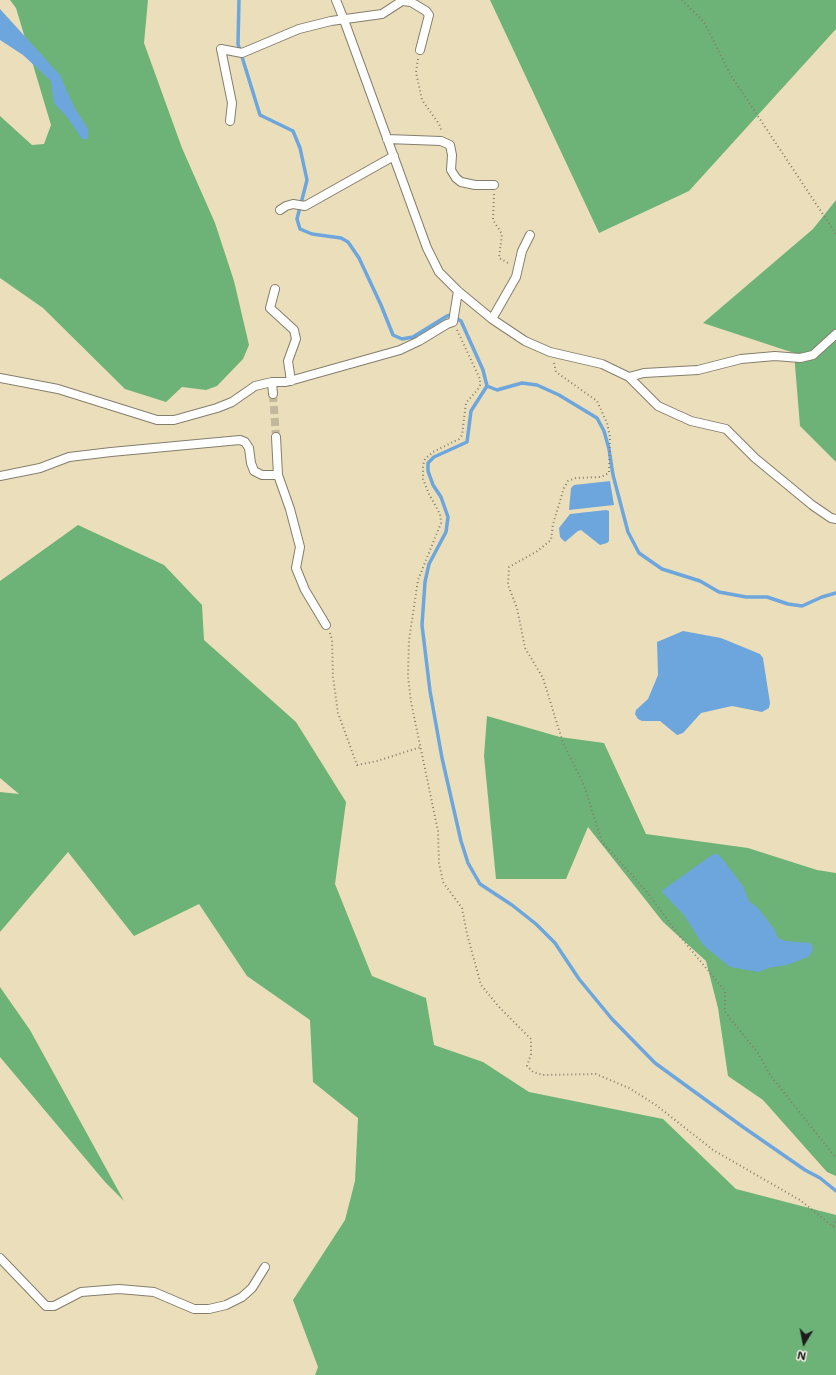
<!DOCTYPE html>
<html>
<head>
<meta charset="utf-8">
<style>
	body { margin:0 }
	#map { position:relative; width:836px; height:1375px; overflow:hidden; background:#ebdfbb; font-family:"Shantell Sans",sans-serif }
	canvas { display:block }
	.north { position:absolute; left:784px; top:1323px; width:40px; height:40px; -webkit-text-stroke:3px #f7f3e8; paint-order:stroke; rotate:190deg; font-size:11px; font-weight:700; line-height:16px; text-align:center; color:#1c1c1c }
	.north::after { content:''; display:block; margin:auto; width:14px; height:18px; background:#1c1c1c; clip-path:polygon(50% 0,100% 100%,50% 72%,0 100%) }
</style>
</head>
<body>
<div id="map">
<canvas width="836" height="1375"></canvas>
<div class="north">N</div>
</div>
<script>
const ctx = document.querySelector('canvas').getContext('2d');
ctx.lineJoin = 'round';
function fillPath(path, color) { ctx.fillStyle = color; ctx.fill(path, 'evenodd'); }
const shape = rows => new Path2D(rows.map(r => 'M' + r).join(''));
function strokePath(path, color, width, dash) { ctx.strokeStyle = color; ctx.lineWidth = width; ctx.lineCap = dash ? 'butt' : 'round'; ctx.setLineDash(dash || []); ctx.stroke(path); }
fillPath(shape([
	[10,0,148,0,144,43,182,148,215,223,234,281,249,345,243,359,217,386,206,390,182,387,166,402,125,389,43,308,0,278,0,116,32,145,44,144,51,125,16,8],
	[490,0,836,0,836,29,689,191,599,233],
	[836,200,836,462,800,426,794,353,703,323,813,229],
	[78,525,164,565,202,605,204,640,296,722,346,802,335,884,372,976,426,998,434,1045,483,1062,529,1092,663,1119,736,1189,836,1215,836,1375,315,1375,318,1367,293,1300,345,1220,355,1181,358,1118,313,1082,310,1020,247,976,199,904,134,936,68,852,0,932,0,792,19,794,0,778,0,581],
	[487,716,560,737,604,743,646,834,748,848,817,870,836,873,836,1176,827,1172,763,1100,728,1076,718,1008,706,961,663,922,588,827,566,879,496,879,484,756],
	[0,987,30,1030,124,1201,105,1182,0,1057]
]), '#6db277');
fillPath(shape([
	[0,9,60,75,74,107,88,129,88,139,82,139,68,118,54,103,51,81,23,55,0,40],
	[610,481,614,505,569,510,571,488,574,485],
	[606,510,609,511,609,541,607,543,600,545,581,530,578,531,565,542,560,537,559,528,570,514],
	[683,631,721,638,760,654,763,658,770,703,769,708,762,712,732,706,701,713,683,733,677,735,660,721,642,721,638,719,635,714,636,710,648,699,658,675,657,642],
	[717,854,720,856,743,886,749,901,758,908,775,930,778,938,785,941,811,943,813,949,811,954,808,957,787,965,768,968,759,972,730,967,703,945,684,915,662,892,663,890,712,855]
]), '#6da6dc');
strokePath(shape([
	[239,0,238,44,260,115,293,131,300,148,307,180,297,219,300,229,312,234,341,238,348,242,359,258,381,305,393,335,402,339,413,337,447,316,451,315,461,321,483,370,487,386,471,411,467,442,434,457,428,463,428,471,433,485,441,497,448,517,446,532,429,564,425,582,422,625,430,691,442,758,461,841,468,863,480,884,512,905,536,924,555,943,579,979,612,1019,655,1063,743,1127,805,1170,820,1178,836,1191],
	[487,386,497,390,522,383,537,385,559,395,597,418,604,431,609,449,613,475,628,532,639,553,662,569,700,581,719,592,746,597,767,597,788,604,802,606,822,597,836,593]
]), '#6da6dc', 3.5);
strokePath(shape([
	[273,394,276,437]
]), '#c2b89b', 8, [8, 4]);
const street = shape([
	[336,0,344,20,427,248,439,272,458,291,492,319,525,341,550,352,602,364,629,377,658,406,691,421,726,429,755,458,812,505,831,518,836,519],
	[230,121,232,103,221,49,242,53,299,29,331,21,382,14,402,1,411,2,426,11,429,15,420,50],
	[387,139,441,141,450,145,452,155,451,170,456,178,461,182,475,185,494,185],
	[280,210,286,206,293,204,305,206,394,156],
	[275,289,270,308,294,330,296,339,288,361,291,381],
	[492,319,516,277,522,251,530,235],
	[629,377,644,373,698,370,741,359,775,356,800,358,813,355,836,334],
	[0,378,58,389,157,420,174,420,217,408,232,402,255,386,272,382,286,382,400,350,419,341,447,324,453,322,458,291],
	[272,382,273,394],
	[276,437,278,475,290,509,300,547,296,568,305,590,326,625],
	[0,476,40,468,69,457,111,452,240,440,245,442,249,448,251,463,254,471,262,475,278,475],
	[0,1258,46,1306,54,1306,81,1292,119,1289,154,1292,194,1309,209,1309,226,1305,242,1297,252,1288,265,1267]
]);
strokePath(street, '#847e6c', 10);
strokePath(shape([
	[682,0,704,22,730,74,836,234],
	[418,59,416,72,422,100,439,124,442,132],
	[494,194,493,220,502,234,499,258,510,264],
	[457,330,480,379,480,385,478,389,466,403,462,435,459,439,433,452,425,459,423,465,423,479,429,494,440,514,441,523,418,580,409,640,408,676,411,702,438,831,439,863,443,882,462,908,467,934,481,985,500,1008,531,1039,531,1054,527,1066,533,1072,543,1075,596,1074,629,1088,656,1105,713,1150,800,1200,836,1229],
	[554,363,556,372,597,401,607,423,610,437,609,473,601,477,576,478,568,481,564,488,553,524,551,540,536,552,509,567,508,585,517,608,525,648,543,678,563,743,584,785,602,842,647,892,678,934,725,991,725,1012,758,1053,770,1075,836,1158],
	[330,633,332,640,333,677,338,713,357,765,377,761,421,747],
	[833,1226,836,1220]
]), '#847e6c', 2, [1, 3]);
strokePath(street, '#fff', 8);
</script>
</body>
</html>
